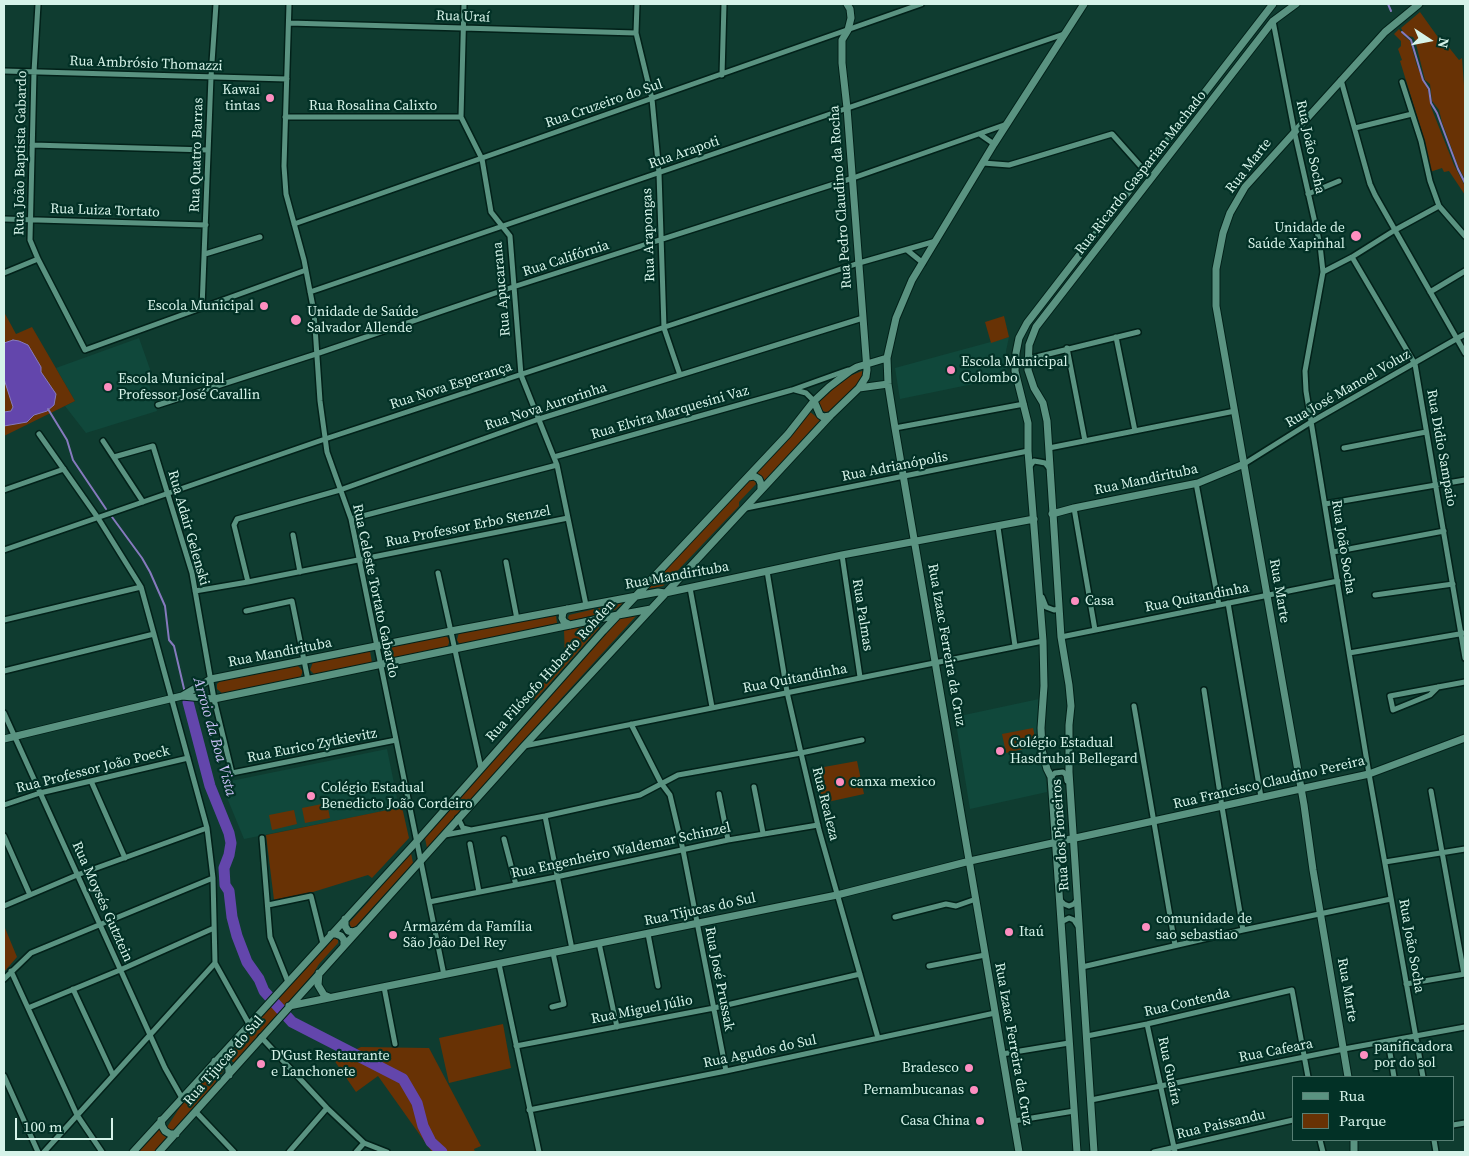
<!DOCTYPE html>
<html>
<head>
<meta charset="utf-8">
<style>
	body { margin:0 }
	#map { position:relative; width:1469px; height:1156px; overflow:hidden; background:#0f3c30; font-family:"Source Serif 4",serif }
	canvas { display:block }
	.frame { position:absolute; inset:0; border:5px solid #d6f3e9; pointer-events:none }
	.legend { position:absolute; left:1292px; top:1076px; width:162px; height:65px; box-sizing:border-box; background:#023126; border:1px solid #577f74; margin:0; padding:6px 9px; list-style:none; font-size:15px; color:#d6f3e9 }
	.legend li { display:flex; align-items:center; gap:10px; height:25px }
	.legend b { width:25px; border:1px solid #577f74 }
	.north { position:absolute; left:1404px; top:15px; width:50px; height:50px; -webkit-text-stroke:4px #023126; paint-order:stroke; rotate:101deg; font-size:14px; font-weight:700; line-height:20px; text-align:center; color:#d6f3e9 }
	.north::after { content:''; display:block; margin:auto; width:18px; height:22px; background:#d6f3e9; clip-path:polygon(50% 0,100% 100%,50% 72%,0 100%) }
	.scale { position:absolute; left:15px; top:1118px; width:98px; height:22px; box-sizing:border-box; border:2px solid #d6f3e9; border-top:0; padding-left:6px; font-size:15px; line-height:18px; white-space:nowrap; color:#d6f3e9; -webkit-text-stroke:4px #023126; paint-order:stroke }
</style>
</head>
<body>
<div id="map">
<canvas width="1469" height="1156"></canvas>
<div class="frame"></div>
<ul class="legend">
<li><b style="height:6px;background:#5a9381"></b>Rua</li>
<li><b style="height:14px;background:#683205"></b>Parque</li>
</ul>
<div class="north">N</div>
<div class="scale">100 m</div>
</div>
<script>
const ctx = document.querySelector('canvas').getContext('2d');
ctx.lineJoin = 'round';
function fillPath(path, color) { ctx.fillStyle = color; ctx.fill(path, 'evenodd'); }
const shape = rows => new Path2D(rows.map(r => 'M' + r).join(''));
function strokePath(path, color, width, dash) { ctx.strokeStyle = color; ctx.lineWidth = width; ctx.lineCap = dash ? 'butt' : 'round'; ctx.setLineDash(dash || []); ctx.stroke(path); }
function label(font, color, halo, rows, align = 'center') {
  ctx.font = font + ' "Source Serif 4",serif'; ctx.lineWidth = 4.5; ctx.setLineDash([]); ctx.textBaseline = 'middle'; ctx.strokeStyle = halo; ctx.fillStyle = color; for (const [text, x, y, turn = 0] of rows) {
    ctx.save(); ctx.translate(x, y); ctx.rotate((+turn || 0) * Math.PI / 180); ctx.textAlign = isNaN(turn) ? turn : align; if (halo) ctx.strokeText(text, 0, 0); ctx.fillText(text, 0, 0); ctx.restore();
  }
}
fillPath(shape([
	[1009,337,1006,351,1007,377,900,399,895,368],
	[139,338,151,372,146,375,157,411,86,433,65,406,75,401,56,368],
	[1039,699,1037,724,1039,746,1045,772,1047,792,970,809,955,717],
	[387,749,399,808,244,839,221,783]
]), '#10483b');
fillPath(shape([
	[1420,12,1445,47,1447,45,1459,60,1462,58,1465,99,1465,179,1458,166,1442,122,1439,110,1432,101,1430,84,1425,80,1415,40,1413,37,1405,35,1401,28],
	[1399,29,1405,37,1410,41,1417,66,1428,90,1431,107,1454,165,1465,186,1465,195,1449,171,1444,172,1442,168,1430,172,1425,142,1400,61,1402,60,1398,49,1401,46,1401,41,1394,34],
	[4,312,16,334,32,327,75,401,4,436],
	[1004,316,1009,337,991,343,985,322],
	[862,371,865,371,865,377,830,411,826,412,820,410,819,402,834,388,852,375],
	[809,411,820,420,764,481,757,473,789,439],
	[751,479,755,479,756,484,739,502,739,506,663,586,646,589],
	[624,602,615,610,570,621,568,618,569,615],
	[637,615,568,691,427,848,425,838,622,616],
	[556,616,557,623,492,639,460,645,457,640,459,632,517,621],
	[594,624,598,625,599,628,535,700,531,697,565,659,564,630],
	[445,635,450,640,447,648,388,660,386,648],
	[370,651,372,663,315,675,310,670,313,662],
	[297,665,303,671,300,678,223,694,217,689,217,684,220,681],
	[1033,728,1037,746,1006,753,1002,734],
	[857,761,864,794,823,803,813,769],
	[327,803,330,818,305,823,302,808],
	[402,807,409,838,372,878,368,875,313,892,274,900,266,835],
	[294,810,297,824,272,830,269,815],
	[411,853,413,863,354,928,351,927,349,923,369,901,377,889],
	[5,928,17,957,4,972,4,929],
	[334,938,338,940,338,943,319,964,313,974,234,1063,226,1056],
	[503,1024,511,1068,449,1083,439,1038],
	[361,1047,429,1048,481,1146,474,1149,475,1152,432,1152,378,1076,356,1092,334,1060],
	[218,1064,223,1065,224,1070,210,1090,175,1131,170,1131,167,1127,182,1104],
	[160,1128,163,1135,167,1138,154,1152,138,1152]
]), '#683205');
const water = shape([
	[13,340,19,341,28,345,41,367,41,372,56,394,54,405,47,411,34,415,27,422,4,426,4,412,11,411,13,407,4,379,4,343,13,340]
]);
fillPath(water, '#6346ac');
strokePath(water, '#867abe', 1);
strokePath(shape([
	[1388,4,1391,11],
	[1402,32,1411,40,1423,80,1429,89,1431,103,1437,113,1458,169,1465,183],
	[48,409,67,440,73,460,106,509],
	[112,517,142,558,150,572,165,606,169,640,174,646,185,693]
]), '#867abe', 2);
strokePath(shape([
	[188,702,210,786,229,833,231,843,229,855,224,868,225,885,229,891,232,917,237,936,247,962,259,979,264,991,292,1022,403,1079,417,1103,423,1126,431,1142,442,1152]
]), '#6346ac', 11);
const street = shape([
	[38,4,34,72,30,240,38,259,85,350,306,270],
	[289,4,284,166,286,194,304,260,314,312,320,401,327,452,351,519,444,975],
	[464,4,461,117,482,159,491,212,510,236,521,375,557,465,586,605],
	[637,4,636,33,652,99,659,173,664,328,680,375],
	[1273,21,1294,130,1320,245,1323,272,1305,371,1306,391,1369,774,1423,1077],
	[289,23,636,33],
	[4,71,287,79],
	[722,75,724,4],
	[1341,80,1370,184,1375,195,1465,353],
	[1402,82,1421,141,1430,181,1439,206,1465,236],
	[285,117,461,117],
	[1355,128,1412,114],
	[981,135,994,144],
	[32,145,208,150],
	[983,163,1009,165,1112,134,1144,170],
	[1308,194,1339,181],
	[4,219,206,225],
	[294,224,921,4],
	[907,250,923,263],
	[205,254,260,237],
	[1352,257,1415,364,1465,658],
	[1323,272,1352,257,1395,230,1439,206],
	[4,273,38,259],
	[310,292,1064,34],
	[1430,292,1465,271],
	[202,308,211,77,216,4],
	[1116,337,1135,431],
	[1067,348,1085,441],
	[1028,359,1138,332],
	[795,390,806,393,814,401],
	[158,405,316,354,513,287,853,178,1007,124],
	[895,428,1024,404],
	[39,434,98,518,141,587,207,828,213,878,215,963,249,1024],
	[103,441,143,502],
	[1049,448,1235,411],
	[1344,448,1426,432],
	[114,457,153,446,192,573,214,699,232,773,396,740],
	[554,457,792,390,848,370],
	[1244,464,1311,422,1465,334],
	[1030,466,1034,461,1040,462,1045,463,1050,469],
	[1196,483,1219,605],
	[4,490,64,469],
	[1325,504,1465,480],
	[746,508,1028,451],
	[1074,508,1095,630],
	[351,519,557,465],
	[998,527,1015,646],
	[293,535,300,572],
	[4,550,325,439,859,263,936,241],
	[1333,552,1444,531],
	[842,555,860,677],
	[506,562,517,619],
	[767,571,787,692,801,753,819,830,878,1038],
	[438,573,481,768],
	[248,582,234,525,237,519,340,490,539,419,863,318],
	[690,588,712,707],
	[195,591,248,582,568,518],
	[1375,595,1453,584],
	[1042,597,1046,607,1054,610,1059,609],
	[1228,603,1261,797],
	[246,611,292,601,308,680],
	[4,620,141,587],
	[1061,637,1338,581],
	[1349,653,1465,633],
	[4,671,154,634],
	[1438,687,1430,695,1393,710,1390,696,1438,687,1465,682],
	[1204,690,1222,807,1243,930],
	[1134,706,1175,945],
	[4,713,150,1035,165,1068,182,1098],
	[631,724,661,783,670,795,683,850,726,1071],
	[524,746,1043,641],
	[1051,777,1055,773,1063,772,1066,775,1067,781],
	[91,781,125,858],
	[754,787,763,833],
	[1431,791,1464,974],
	[719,794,728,840],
	[4,805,40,793,188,758],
	[545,816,572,949],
	[458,818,463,828,471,830],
	[445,835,545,816,640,795,678,775,801,753,862,740],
	[4,836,30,895],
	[262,838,270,937,288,982],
	[504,839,516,885],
	[470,844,479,892],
	[1385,862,1465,849],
	[1060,900,1064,904,1069,906,1074,904,1077,900],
	[429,902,556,877,728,840,818,825],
	[268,905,311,896,323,944],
	[4,906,77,875,207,828],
	[895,917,946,904,956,906,976,899],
	[1061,922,1069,918,1074,920,1078,926],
	[648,934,658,986],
	[599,943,617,1027],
	[499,964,539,1152],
	[929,966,985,955],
	[1082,967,1243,930,1391,899],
	[11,971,77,1115,102,1152],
	[4,979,31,953,213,878],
	[1406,984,1465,974],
	[384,987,395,1044],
	[73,989,113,1075],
	[552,1007,564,1004,553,953],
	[28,1008,120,970,214,928],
	[1147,1024,1175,1152],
	[1087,1036,1147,1024,1292,990,1308,1077],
	[261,1037,327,1108,364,1143,387,1152],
	[1388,1041,1394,1077],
	[516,1046,714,1008,860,974],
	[1002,1054,1069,1043],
	[4,1076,38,1152],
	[1091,1100,1344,1049,1465,1027],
	[529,1110,726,1071,995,1013],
	[196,1112,234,1152],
	[1014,1121,1074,1111],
	[1453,1125,1465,1123],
	[1320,1140,1323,1152],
	[1434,1140,1436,1152],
	[44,1152,215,963],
	[289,1152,327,1108],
	[356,1152,364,1143],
	[1154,1152,1293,1120]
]);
const secondary = shape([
	[847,4,850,9,851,18,848,30,842,40,842,63,847,108,867,370,866,377,859,388],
	[814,401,820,415,823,417,830,416],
	[748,477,754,476,759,479,761,484,761,490],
	[1052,514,1074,508,1198,483,1244,464],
	[567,609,563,612,562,618,564,622,570,625],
	[182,696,211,679,451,631,658,592,665,593,842,555,1034,519],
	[4,739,182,696,214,699,618,615,651,609],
	[345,919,345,926,348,931,353,932,358,930],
	[331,934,336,934,341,936,344,940,344,945],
	[319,973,318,985,324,995,329,997],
	[289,1006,837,895,970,861,1369,774,1465,738],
	[215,1061,221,1061,226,1063,229,1069,229,1075],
	[1348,1077,1313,870,1304,805,1216,306,1216,269,1223,233,1230,213,1245,187,1385,32,1419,4],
	[161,1120,162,1126,165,1131,170,1134,176,1134],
	[1354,1140,1354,1152],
	[133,1152,417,841,603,631,788,434,814,401,829,387,850,371,857,367,887,358],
	[159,1152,524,746,830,416,859,388,888,384],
	[1019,1152,895,428,888,384,887,358,896,318,912,280,994,144,1084,4],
	[1077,1152,1051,777,1047,769,1042,750,1041,728,1044,686,1043,641,1028,451,1028,423,1015,371,1016,353,1019,338,1027,323,1273,4],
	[1094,1152,1069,772,1069,725,1071,706,1069,685,1061,637,1047,421,1043,403,1034,388,1028,370,1029,345,1036,327,1273,21,1296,4]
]);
strokePath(street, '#022119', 8);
strokePath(secondary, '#022119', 9);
strokePath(street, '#5a9381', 5);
strokePath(secondary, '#5a9381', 7);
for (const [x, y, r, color] of [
	[270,98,5,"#fd8ec0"],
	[1356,236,6,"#fd8ec0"],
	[264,306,5,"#fd8ec0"],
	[296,320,6,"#fd8ec0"],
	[951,370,5,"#fd8ec0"],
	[108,387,5,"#fd8ec0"],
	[1075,601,5,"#fd8ec0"],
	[1000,751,5,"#fd8ec0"],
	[840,782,5,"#fd8ec0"],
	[311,796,5,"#fd8ec0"],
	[1146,927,5,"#fd8ec0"],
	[1009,932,5,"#fd8ec0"],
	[393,935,5,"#fd8ec0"],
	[1364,1055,5,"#fd8ec0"],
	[261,1064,5,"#fd8ec0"],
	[969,1068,5,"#fd8ec0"],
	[974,1090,5,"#fd8ec0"],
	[980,1121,5,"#fd8ec0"]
]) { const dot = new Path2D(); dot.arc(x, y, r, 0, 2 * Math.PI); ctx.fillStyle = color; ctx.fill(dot); strokePath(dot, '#023126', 2); }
label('14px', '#d6f3e9', '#023126', [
	["Rua Uraí",463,17,2],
	["Rua Ambrósio Thomazzi",146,64,2],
	["Rua Cruzeiro do Sul",604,104,-19],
	["Rua Rosalina Calixto",373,106],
	["Rua João Socha",1310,147,78],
	["Rua João Baptista Gabardo",21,153,-89],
	["Rua Arapoti",684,153,-19],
	["Rua Quatro Barras",197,155,-88],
	["Rua Marte",1249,166,-52],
	["Rua Ricardo Gasparian Machado",1141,173,-52],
	["Rua Pedro Claudino da Rocha",841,197,-94],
	["Rua Luiza Tortato",105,211,2],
	["Rua Arapongas",649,235,-92],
	["Rua Califórnia",566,259,-18],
	["Rua Apucarana",502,289,-95],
	["Rua Nova Esperança",451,386,-18],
	["Rua José Manoel Voluz",1348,389,-30],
	["Rua Nova Aurorinha",546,407,-18],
	["Rua Elvira Marquesini Vaz",670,413,-16],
	["Rua Didio Sampaio",1441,448,80],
	["Rua Adrianópolis",895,467,-11],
	["Rua Mandirituba",1146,480,-12],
	["Rua Professor Erbo Stenzel",468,527,-11],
	["Rua Adair Gelenski",188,528,74],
	["Rua João Socha",1343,547,81],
	["Rua Mandirituba",677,576,-10],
	["Rua Celeste Tortato Gabardo",375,591,78],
	["Rua Marte",1279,591,80],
	["Rua Quitandinha",1197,598,-11],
	["Rua Palmas",862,615,81],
	["Rua Izaac Ferreira da Cruz",946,645,80],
	["Rua Mandirituba",280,653,-11],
	["Rua Filósofo Huberto Rohden",551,671,-48],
	["Rua Quitandinha",795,679,-11],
	["Rua Eurico Zytkievitz",312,746,-11],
	["Rua Professor João Poeck",93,770,-14],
	["Rua Francisco Claudino Pereira",1269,783,-13],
	["Rua Realeza",825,804,76],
	["Rua dos Pioneiros",1061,835,-94],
	["Rua Engenheiro Waldemar Schinzel",621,851,-12],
	["Rua Moysés Gutztein",102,902,66],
	["Rua Tijucas do Sul",700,910,-12],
	["Rua João Socha",1411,946,80],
	["Rua José Prussak",719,979,79],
	["Rua Marte",1347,990,80],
	["Rua Contenda",1187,1003,-13],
	["Rua Miguel Júlio",642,1010,-11],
	["Rua Izaac Ferreira da Cruz",1013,1044,80],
	["Rua Cafeara",1276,1051,-11],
	["Rua Agudos do Sul",760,1052,-12],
	["Rua Tijucas do Sul",224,1061,-49],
	["Rua Guaíra",1169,1071,78],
	["Rua Paissandu",1221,1125,-13]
]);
label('14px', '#d6f3e9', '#023126', [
	["Kawai",260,90,"right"],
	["tintas",260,106,"right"],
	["Unidade de",1345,228,"right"],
	["Saúde Xapinhal",1345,244,"right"],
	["Escola Municipal",254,306,"right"],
	["Unidade de Saúde",307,312],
	["Salvador Allende",307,328],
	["Escola Municipal",961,362],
	["Colombo",961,378],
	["Escola Municipal",118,379],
	["Professor José Cavallin",118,395],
	["Casa",1085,601],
	["Colégio Estadual",1010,743],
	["Hasdrubal Bellegard",1010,759],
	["canxa mexico",850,782],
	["Colégio Estadual",321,788],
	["Benedicto João Cordeiro",321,804],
	["comunidade de",1156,919],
	["sao sebastiao",1156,935],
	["Armazém da Família",403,927],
	["São João Del Rey",403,943],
	["Itaú",1019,932],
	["panificadora",1374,1047],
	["por do sol",1374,1063],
	["D'Gust Restaurante",271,1056],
	["e Lanchonete",271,1072],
	["Bradesco",959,1068,"right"],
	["Pernambucanas",964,1090,"right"],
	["Casa China",970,1121,"right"]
], 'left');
label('italic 15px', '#cbc1f7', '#023126', [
	["Arroio da Boa Vista",214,737,74]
]);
</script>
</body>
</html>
